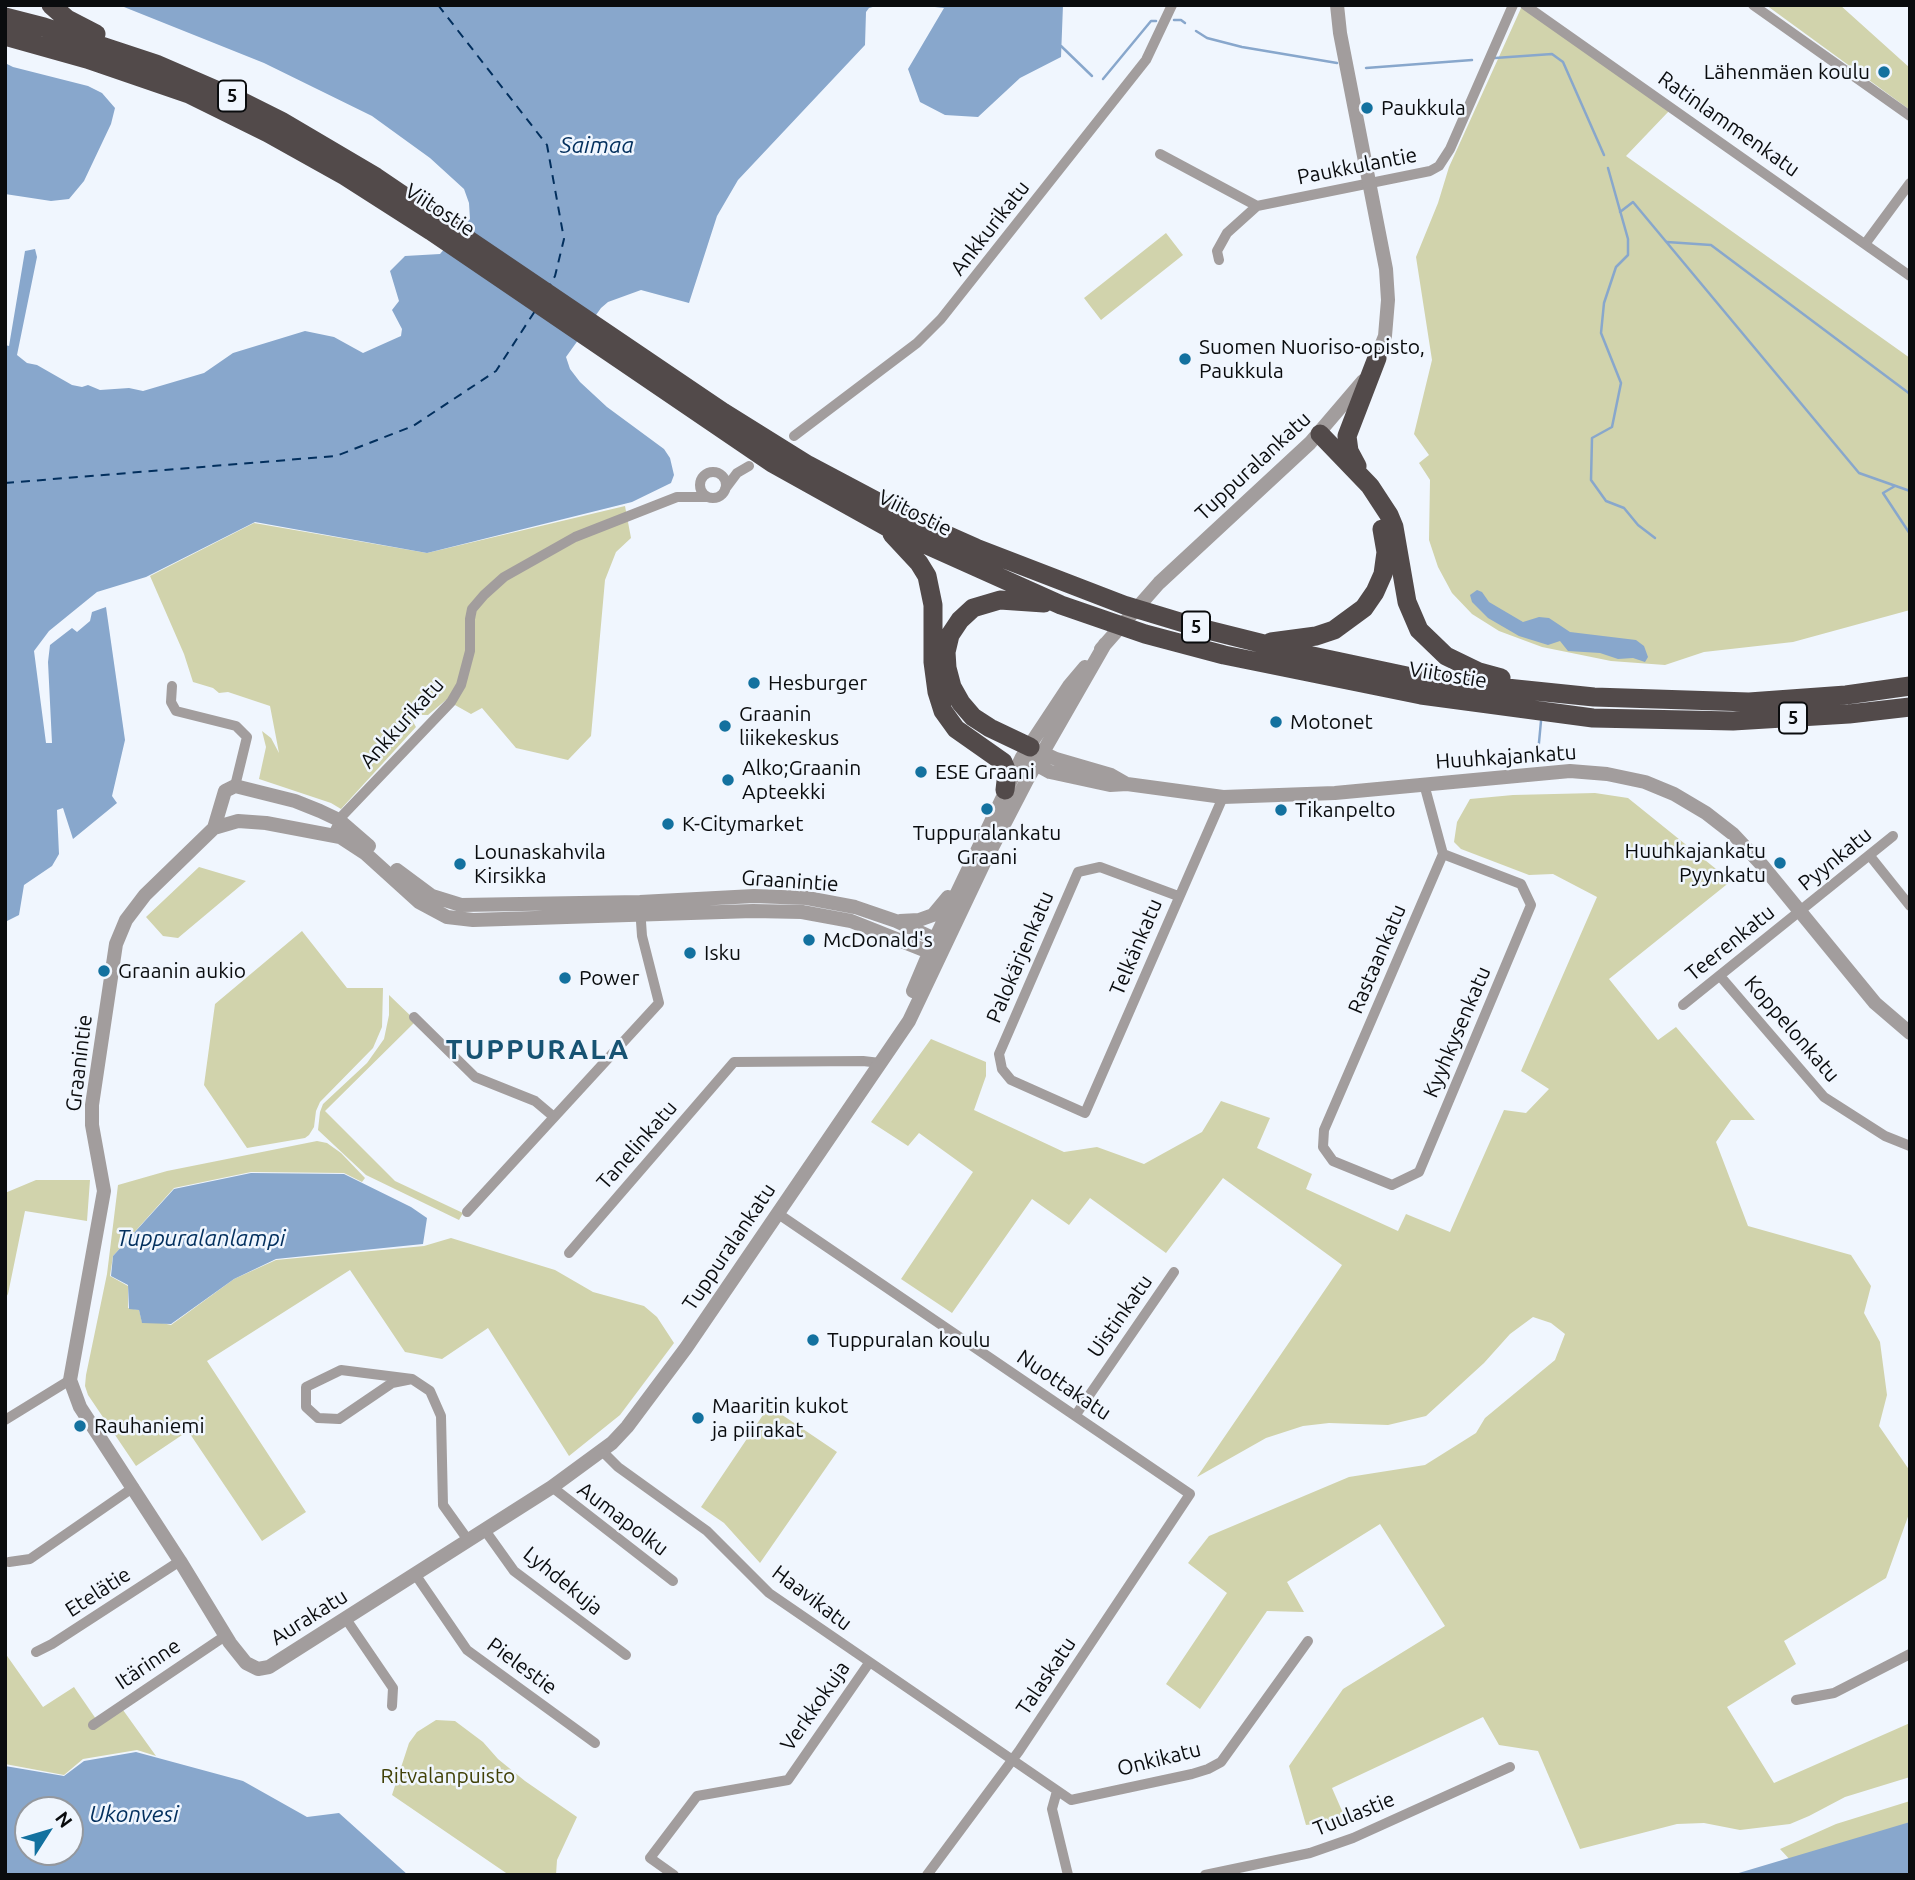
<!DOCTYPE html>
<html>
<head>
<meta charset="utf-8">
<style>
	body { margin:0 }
	#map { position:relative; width:1915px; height:1880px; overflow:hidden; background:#f0f6fe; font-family:Ubuntu,sans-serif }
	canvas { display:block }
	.frame { position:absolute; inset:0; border:7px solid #0a0c0e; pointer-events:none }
	.north { position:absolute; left:14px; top:1796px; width:70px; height:70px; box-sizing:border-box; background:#f0f6fe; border:2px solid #94989e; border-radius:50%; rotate:53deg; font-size:19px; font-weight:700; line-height:28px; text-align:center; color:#0a0c0e }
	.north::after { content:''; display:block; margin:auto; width:24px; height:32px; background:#13719f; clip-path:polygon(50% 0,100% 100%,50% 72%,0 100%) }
</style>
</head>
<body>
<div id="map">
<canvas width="1915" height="1880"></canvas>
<div class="frame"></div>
<div class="north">N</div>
</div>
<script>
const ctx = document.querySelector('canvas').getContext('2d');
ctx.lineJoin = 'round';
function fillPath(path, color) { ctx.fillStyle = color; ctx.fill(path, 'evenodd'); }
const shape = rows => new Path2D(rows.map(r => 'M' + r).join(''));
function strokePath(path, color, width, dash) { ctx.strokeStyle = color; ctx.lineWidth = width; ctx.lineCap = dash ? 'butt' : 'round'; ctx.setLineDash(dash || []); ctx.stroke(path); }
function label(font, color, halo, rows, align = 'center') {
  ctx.font = font + ' Ubuntu,sans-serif'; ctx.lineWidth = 5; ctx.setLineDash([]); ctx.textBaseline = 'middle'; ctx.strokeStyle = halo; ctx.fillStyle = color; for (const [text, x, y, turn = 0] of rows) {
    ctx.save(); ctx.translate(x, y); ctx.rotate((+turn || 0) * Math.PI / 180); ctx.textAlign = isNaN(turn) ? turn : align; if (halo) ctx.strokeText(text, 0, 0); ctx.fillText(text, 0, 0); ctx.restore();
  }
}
fillPath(shape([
	[1766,5,1840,5,1910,68,1910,110],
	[1522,6,1669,111,1626,156,1910,358,1910,610,1793,642,1704,652,1665,665,1611,661,1542,647,1499,631,1472,614,1452,593,1438,567,1429,540,1430,480,1419,463,1429,455,1414,434,1432,360,1416,257,1438,203,1449,167],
	[1166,233,1183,255,1101,320,1084,298],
	[625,506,631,538,616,552,605,580,591,736,568,760,516,748,482,708,471,714,446,700,428,715,409,715,416,727,341,809,331,803,259,779,266,747,262,731,271,738,279,753,270,706,228,692,219,693,213,688,193,682,184,654,150,576,254,523,427,553],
	[1595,793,1628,798,1731,881,1609,979,1658,1040,1676,1027,1755,1120,1731,1120,1716,1142,1748,1226,1851,1255,1871,1286,1864,1313,1880,1342,1887,1395,1879,1426,1910,1471,1910,1511,1886,1578,1784,1641,1796,1664,1727,1707,1774,1783,1910,1723,1910,1777,1845,1797,1809,1816,1790,1824,1740,1830,1704,1823,1677,1824,1580,1849,1538,1751,1499,1745,1483,1717,1332,1788,1346,1820,1306,1825,1289,1766,1343,1689,1445,1626,1380,1524,1287,1582,1304,1612,1267,1611,1200,1709,1166,1684,1227,1593,1188,1563,1209,1536,1349,1477,1425,1465,1476,1433,1485,1418,1555,1360,1565,1334,1551,1323,1533,1317,1510,1334,1484,1363,1426,1416,1388,1425,1329,1423,1303,1426,1266,1438,1197,1477,1342,1265,1223,1178,1166,1253,1090,1198,1069,1225,1032,1199,952,1313,901,1279,973,1172,919,1133,908,1146,871,1122,931,1039,986,1062,986,1076,974,1110,1064,1152,1097,1147,1144,1164,1202,1132,1221,1101,1270,1118,1257,1148,1312,1174,1306,1189,1398,1231,1406,1214,1450,1232,1504,1110,1526,1113,1549,1089,1521,1071,1597,897,1553,874,1529,875,1461,849,1454,842,1457,822,1470,799,1513,795],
	[199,867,246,881,178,938,163,936,146,917],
	[302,931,347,988,383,988,382,1027,373,1048,320,1102,316,1111,314,1127,309,1135,305,1138,247,1148,204,1085,215,1004],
	[389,995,416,1021,325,1111,395,1181,463,1213,459,1220,366,1175,318,1130,320,1112,323,1104,367,1063,384,1039,389,1015],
	[317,1141,327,1143,341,1153,365,1178,362,1182,344,1173,251,1172,174,1188,113,1256,110,1276,128,1286,128,1308,139,1310,142,1322,158,1322,171,1325,234,1279,276,1260,424,1246,451,1238,555,1270,593,1292,644,1306,657,1317,674,1343,620,1415,569,1456,488,1328,442,1359,405,1352,350,1270,207,1361,306,1512,262,1541,188,1431,136,1466,88,1395,85,1386,86,1375,107,1274,118,1185,167,1171],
	[36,1180,90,1180,87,1221,25,1211,8,1294,5,1299,5,1193],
	[769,1406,837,1452,760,1563,724,1523,701,1507],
	[5,1653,43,1707,74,1687,96,1719,118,1703,156,1756,137,1750,83,1759,64,1775,5,1764],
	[436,1720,455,1721,483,1742,498,1759,525,1781,577,1817,557,1860,556,1875,509,1875,392,1795,409,1743,417,1732],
	[1910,1801,1910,1850,1804,1875,1780,1849,1836,1824]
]), '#d1d3ac');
fillPath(shape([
	[119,5,880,5,869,8,866,12,865,45,738,180,717,216,689,303,641,290,608,302,601,308,566,357,570,369,580,382,607,407,664,449,670,458,674,475,671,483,632,502,427,553,255,522,146,577,97,592,49,631,34,651,46,743,52,743,48,662,50,645,72,628,77,632,90,621,92,612,106,607,125,740,112,796,117,803,73,839,63,808,57,810,59,854,52,866,24,885,19,915,5,922,5,345,9,346,25,251,35,249,37,257,17,355,27,363,37,365,72,385,82,387,88,385,100,390,129,388,143,391,204,373,233,353,305,331,334,337,363,353,401,336,402,329,392,310,399,301,390,271,405,256,440,254,470,219,469,203,464,189,430,158,372,116,264,63],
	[917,5,1063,5,1061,57,1020,78,978,117,945,115,920,102,908,69,944,8],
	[5,63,13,67,88,86,102,93,115,108,111,124,84,181,69,199,51,201,5,194],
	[1477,590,1482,592,1489,602,1523,622,1539,617,1549,618,1570,632,1636,640,1644,646,1648,657,1645,662,1633,658,1618,659,1600,653,1568,651,1560,641,1548,645,1519,636,1488,618,1472,602,1470,595],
	[251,1173,344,1174,411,1207,427,1218,423,1244,276,1259,234,1279,171,1324,142,1323,139,1310,129,1309,128,1285,111,1276,113,1256,174,1189],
	[136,1752,243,1781,307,1817,339,1813,408,1875,5,1875,5,1766,64,1776,84,1761],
	[70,1810,70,1852,28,1852,28,1810],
	[1910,1822,1910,1875,1732,1875]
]), '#88a7cc');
strokePath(shape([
	[1174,20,1181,20,1185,23],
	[1196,31,1207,38,1242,47,1337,63],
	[1061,46,1092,76],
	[1495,58,1552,54,1563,62,1604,155],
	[1366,68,1472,60],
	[1103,79,1151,21,1156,21],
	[1608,168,1628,239,1628,255,1616,267,1604,303,1601,333,1621,383,1612,427,1592,438,1591,480,1606,501,1624,508,1638,525,1655,538],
	[1620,212,1633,202,1859,473,1910,491],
	[1667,242,1711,245,1910,394],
	[1895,486,1883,493,1910,534],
	[1538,753,1541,721]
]), '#88a7cc', 2.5);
strokePath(shape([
	[438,5,547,145,564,239,555,276,550,285],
	[5,483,336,456,413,426,496,371,535,311]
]), '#022f5d', 2, [9, 7]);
strokePath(shape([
	[1525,5,1910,276],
	[1753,5,1910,116],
	[1160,154,1257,206,1430,171,1439,166,1450,149,1513,5],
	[1865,244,1910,183],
	[1219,260,1217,251,1227,233,1257,206],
	[794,436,917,343,941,319,1146,60,1172,5],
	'700 485a13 13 0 1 1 26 0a13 13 0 1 1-26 0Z',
	[725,489,737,473,749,466],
	[172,686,171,702,176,711,236,726,247,737,235,786],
	[1424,784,1443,854,1324,1130,1323,1147,1333,1161,1392,1185,1419,1172,1531,905,1521,884,1443,854],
	[333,834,343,815,451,702,461,685,470,651,470,619,472,609,484,595,504,577,575,537,677,497,708,497],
	[1870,856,1910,906],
	[1178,896,1100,867,1078,872,999,1054,1002,1069,1011,1080,1085,1113,1223,797],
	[1720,976,1824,1097,1885,1136,1910,1146],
	[1683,1005,1893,836],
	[414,1017,475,1077,535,1101,554,1117],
	[467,1212,659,1003,642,936,640,907],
	[777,1213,1190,1494,1019,1751,927,1875],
	[569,1253,734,1062,863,1061,880,1063],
	[412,1379,392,1383,339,1419,318,1418,306,1407,306,1387,341,1370,412,1379,430,1391,441,1416,443,1505,468,1540],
	[1075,1416,1174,1272],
	[5,1420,70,1380],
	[602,1451,618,1467,707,1531,769,1593,1071,1800,1192,1774,1208,1769,1221,1762,1308,1641],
	[552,1487,673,1581],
	[484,1529,514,1571,626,1655],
	[9,1562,30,1559,134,1487],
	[415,1574,467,1650,595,1743],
	[346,1619,393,1688,392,1706],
	[36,1652,52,1644,180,1561],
	[1796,1700,1834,1693,1910,1654],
	[93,1725,225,1636],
	[1057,1791,1052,1809,1068,1875],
	[674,1875,650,1858,697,1796,788,1780,869,1663],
	[1205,1875,1310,1853,1353,1838,1510,1767]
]), '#a29d9d', 10);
strokePath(shape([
	[1337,5,1340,33,1386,269,1388,300,1385,336,1374,364],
	[1101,649,1159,583,1310,443,1363,381],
	[1037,750,1056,759,1111,775,1125,783],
	[1030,761,1050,772,1110,785,1127,784,1223,797,1335,793,1570,771,1607,774,1645,782,1674,794,1706,813,1733,834,1762,865,1875,1003,1910,1033],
	[214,828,225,791,235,786,295,801,320,811,339,820,369,846],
	[397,870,432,896,461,905,640,902,754,896,807,898,855,907,896,921,935,939,940,947],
	[900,921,919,920,933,915,948,897],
	[942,950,929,952,851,921,802,912,753,911,473,920,447,917,419,902,366,854,340,837,266,823,238,821,214,828,145,895,126,920,116,944,92,1105,92,1125,104,1191,70,1380,80,1407,180,1561,230,1643,246,1663,258,1669,269,1667,552,1487,612,1443,627,1427,686,1348,909,1021,984,863,1027,780,1105,644],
	[913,991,935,939,1022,757,1069,686,1085,667]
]), '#a29d9d', 14);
strokePath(shape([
	[51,5,67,19,96,34],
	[5,17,44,27,156,64,239,100,281,121,376,177,723,412,808,465,906,517,976,548,1124,605,1200,628,1308,655,1421,679,1516,689,1594,697,1749,702,1846,695,1910,686],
	[5,36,87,59,189,94,268,133,345,176,431,231,772,463,887,527,1061,605,1145,634,1224,655,1421,695,1593,718,1733,721,1849,714,1910,707],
	[1320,434,1370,486,1389,515,1394,527,1407,602,1419,630,1446,656,1479,672,1501,678],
	[1357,466,1349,451,1347,436,1377,358],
	[892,534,919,563,927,576,933,605,933,662,937,692,943,711,956,729,1003,762,1007,772,1005,790],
	[1271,642,1316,636,1334,630,1364,608,1375,592,1383,574,1386,552,1382,529],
	[1030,747,990,728,973,717,961,703,952,687,947,668,946,652,950,635,960,620,973,608,1000,600,1044,603]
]), '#524a4a', 19);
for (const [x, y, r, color] of [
	[1884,72,7,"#13719f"],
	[1367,108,7,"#13719f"],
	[1185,359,7,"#13719f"],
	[754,683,7,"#13719f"],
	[1276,722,7,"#13719f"],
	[725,726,7,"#13719f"],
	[921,772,7,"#13719f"],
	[728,780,7,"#13719f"],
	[987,809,7,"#13719f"],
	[1281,810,7,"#13719f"],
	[668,824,7,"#13719f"],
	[1780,863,7,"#13719f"],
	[460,864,7,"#13719f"],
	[809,940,7,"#13719f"],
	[690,953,7,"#13719f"],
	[104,971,7,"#13719f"],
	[565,978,7,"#13719f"],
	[813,1340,7,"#13719f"],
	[698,1418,7,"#13719f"],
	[80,1426,7,"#13719f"]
]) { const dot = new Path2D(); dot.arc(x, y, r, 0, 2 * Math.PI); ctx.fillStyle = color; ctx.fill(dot); strokePath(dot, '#f0f6fe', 2.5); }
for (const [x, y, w] of [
	[232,96,28],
	[1196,627,28],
	[1793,718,28]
]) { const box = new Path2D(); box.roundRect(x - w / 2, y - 15.5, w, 31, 5); ctx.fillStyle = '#f0f6fe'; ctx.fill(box); strokePath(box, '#0a0c0e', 2); }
label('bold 19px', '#0a0c0e', null, [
	["5",232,96],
	["5",1196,627],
	["5",1793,718]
]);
label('21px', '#0a0c0e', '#f0f6fe', [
	["Lähenmäen koulu",1870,72,"right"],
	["Paukkula",1381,108],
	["Suomen Nuoriso-opisto,",1199,347],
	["Paukkula",1199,371],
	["Hesburger",768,683],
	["Graanin",739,714],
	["liikekeskus",739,738],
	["Motonet",1290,722],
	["Alko;Graanin",742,768],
	["Apteekki",742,792],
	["ESE Graani",935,772],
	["Tikanpelto",1295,810],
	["K-Citymarket",682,824],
	["Tuppuralankatu",987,833,"center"],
	["Graani",987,857,"center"],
	["Huuhkajankatu",1766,851,"right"],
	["Pyynkatu",1766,875,"right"],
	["Lounaskahvila",474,852],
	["Kirsikka",474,876],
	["McDonald's",823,940],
	["Isku",704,953],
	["Graanin aukio",118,971],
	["Power",579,978],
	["Tuppuralan koulu",827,1340],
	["Maaritin kukot",712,1406],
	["ja piirakat",712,1430],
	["Rauhaniemi",94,1426]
], 'left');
label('21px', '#0a0c0e', '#f0f6fe', [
	["Ratinlammenkatu",1729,124,35],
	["Paukkulantie",1357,166,-11],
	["Viitostie",440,210,33],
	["Ankkurikatu",990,228,-52],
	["Tuppuralankatu",1253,466,-43],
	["Viitostie",915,513,26],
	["Viitostie",1448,675,9],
	["Ankkurikatu",402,723,-48],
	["Huuhkajankatu",1506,757,-4],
	["Pyynkatu",1835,859,-39],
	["Graanintie",790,881,4],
	["Teerenkatu",1730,943,-39],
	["Telkänkatu",1136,947,-67],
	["Palokärjenkatu",1020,957,-67],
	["Rastaankatu",1377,959,-67],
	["Koppelonkatu",1792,1029,49],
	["Kyyhkysenkatu",1457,1032,-67],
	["Graanintie",79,1063,-83],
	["Tanelinkatu",637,1145,-49],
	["Tuppuralankatu",729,1247,-56],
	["Uistinkatu",1120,1316,-55],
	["Nuottakatu",1064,1385,34],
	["Aumapolku",623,1519,37],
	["Lyhdekuja",563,1581,39],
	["Etelätie",98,1592,-33],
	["Haavikatu",812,1598,37],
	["Aurakatu",309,1617,-32],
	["Itärinne",148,1664,-34],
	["Pielestie",522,1666,36],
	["Talaskatu",1046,1676,-56],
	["Verkkokuja",815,1706,-55],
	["Onkikatu",1159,1759,-14],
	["Tuulastie",1354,1814,-22]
]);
label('21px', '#414107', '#f0f6fe', [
	["Ritvalanpuisto",448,1776]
]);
label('italic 23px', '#022f5d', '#f0f6fe', [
	["Saimaa",597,145],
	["Tuppuralanlampi",201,1238],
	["Ukonvesi",134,1814]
]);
ctx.letterSpacing = '2px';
label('bold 28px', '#175373', '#f0f6fe', [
	["TUPPURALA",538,1050]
]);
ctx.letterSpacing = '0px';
</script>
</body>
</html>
